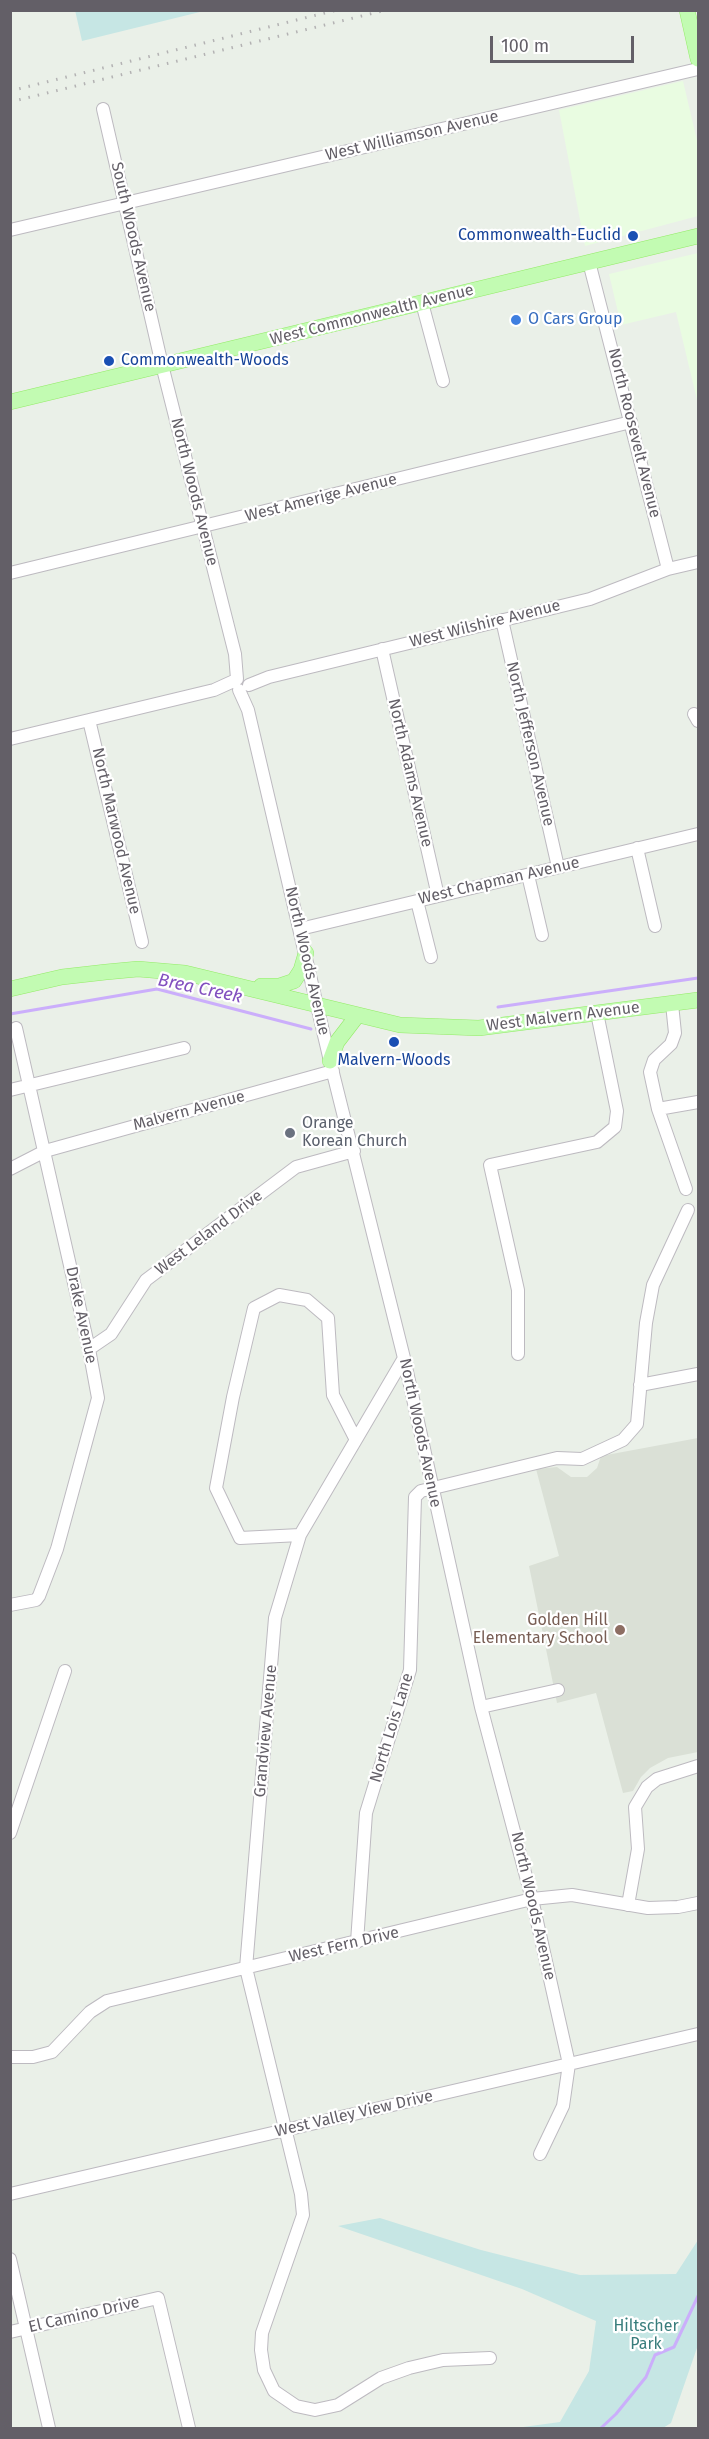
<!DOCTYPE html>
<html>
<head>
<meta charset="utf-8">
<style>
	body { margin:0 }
	#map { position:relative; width:709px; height:2439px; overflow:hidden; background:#eaf0e8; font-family:"Fira Sans",sans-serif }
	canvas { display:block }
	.frame { position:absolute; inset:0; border:12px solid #635f67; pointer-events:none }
	.scale { position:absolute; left:490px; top:36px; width:144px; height:27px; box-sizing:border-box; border:3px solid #635f67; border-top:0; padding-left:8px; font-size:18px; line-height:21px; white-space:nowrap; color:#635f67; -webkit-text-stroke:4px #fff; paint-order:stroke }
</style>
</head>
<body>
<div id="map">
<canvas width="709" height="2439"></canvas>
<div class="frame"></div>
<div class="scale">100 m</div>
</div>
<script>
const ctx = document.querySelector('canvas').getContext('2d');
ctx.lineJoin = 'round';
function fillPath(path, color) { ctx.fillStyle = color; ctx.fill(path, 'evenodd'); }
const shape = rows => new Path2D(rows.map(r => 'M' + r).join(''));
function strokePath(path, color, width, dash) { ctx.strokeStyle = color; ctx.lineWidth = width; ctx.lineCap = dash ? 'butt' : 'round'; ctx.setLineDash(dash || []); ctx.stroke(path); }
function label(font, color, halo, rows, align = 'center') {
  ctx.font = font + ' "Fira Sans",sans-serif'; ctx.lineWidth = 4.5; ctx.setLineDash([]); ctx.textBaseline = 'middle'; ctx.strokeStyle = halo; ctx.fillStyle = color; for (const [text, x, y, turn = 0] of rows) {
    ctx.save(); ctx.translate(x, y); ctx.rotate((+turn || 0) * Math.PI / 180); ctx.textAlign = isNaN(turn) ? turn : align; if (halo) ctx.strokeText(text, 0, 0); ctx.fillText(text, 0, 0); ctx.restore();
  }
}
fillPath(shape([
	[683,81,698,145,698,216,585,246,559,110],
	[698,253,698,404,676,312,621,325,609,274]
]), '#e9fce1');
fillPath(shape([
	[698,1438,698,1752,668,1758,650,1768,641,1777,633,1791,623,1793,596,1693,557,1703,529,1566,559,1556,536,1469,557,1467,571,1477,587,1477,597,1468,601,1456]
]), '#dae0d6');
fillPath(shape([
	[75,10,204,10,204,11,82,41],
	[380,2218,481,2250,580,2275,676,2274,698,2240,698,2345,671,2423,663,2428,516,2428,560,2422,589,2371,596,2321,522,2289,338,2226]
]), '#c6e6e4');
strokePath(shape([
	[498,1007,698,978],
	[10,1014,157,989,311,1029],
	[601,2428,616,2414,646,2377,655,2355,674,2347,698,2296]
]), '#cbaefb', 3);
const minor = shape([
	[103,109,162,365,235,654,237,679],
	[10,230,698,69],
	[589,262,668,569],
	[422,303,443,381],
	[10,573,631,422],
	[502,620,558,867],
	[382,649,438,896],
	[249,685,269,677,590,599,668,569,698,562],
	[239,690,248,710,330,1061,404,1358,481,1707,532,1899,569,2064,563,2106,540,2154],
	[694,714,698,721],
	[89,720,142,942],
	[10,739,214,690,236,680],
	[637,848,655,926],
	[528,875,542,935],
	[417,901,431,957],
	[300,929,698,834],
	[672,1004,675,1033,671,1044,654,1060,650,1072,658,1109,686,1189],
	[10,1090,184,1048],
	[658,1109,698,1102],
	[10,1169,45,1151,333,1071],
	[89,1349,111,1334,146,1280,296,1167,354,1151],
	[518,1354,518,1290,490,1165,597,1142,615,1127,617,1111,597,1013],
	[404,1358,300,1535,275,1618,246,1968,301,2194,303,2215,262,2333,261,2350,264,2370,274,2391,296,2406,315,2410,338,2405,381,2378,409,2368,443,2360,490,2358],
	[640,1385,698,1374],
	[300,1535,240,1538,216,1488,233,1397,254,1308,279,1295,307,1300,328,1318,333,1395,355,1438],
	[10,1605,36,1600,39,1596,57,1549,98,1398,89,1349,16,1028],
	[481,1707,558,1690],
	[10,1833,65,1671],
	[628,1905,638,1849,635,1807,647,1787,657,1779,698,1766],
	[357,1942,366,1813,410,1670,415,1497,421,1491,557,1458,582,1459,623,1440,637,1424,646,1323,653,1285,688,1210],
	[10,2057,33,2057,52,2052,90,2012,107,2001,532,1899,572,1895,648,1908,678,1907,698,1903],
	[10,2194,698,2034],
	[10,2259,49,2428],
	[10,2332,158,2298,189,2428]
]);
const major = shape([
	[687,10,698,59],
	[10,402,698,236],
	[261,986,279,986,294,981,301,970,306,953],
	[10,989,62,977,106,972,138,969,185,973,400,1025,479,1028,698,1000],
	[330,1061,337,1042,357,1016]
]);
strokePath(minor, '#bdbac0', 14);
strokePath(major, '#93eb67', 16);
strokePath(minor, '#fff', 12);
strokePath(major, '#c2fbb2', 15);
strokePath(shape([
	[10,91,337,10],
	[10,102,386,10]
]), '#b3b2b3', 3, [1.5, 8]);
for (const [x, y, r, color] of [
	[633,236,6,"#1a4fb4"],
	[516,320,6,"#3f7fe0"],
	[109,361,6,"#1a4fb4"],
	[394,1042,6,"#1a4fb4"],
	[290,1133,6,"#6b7280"],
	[620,1630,6,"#8d6e63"]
]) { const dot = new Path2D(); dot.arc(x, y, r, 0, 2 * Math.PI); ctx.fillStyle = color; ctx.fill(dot); strokePath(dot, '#fff', 2); }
label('16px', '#635f67', '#fff', [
	["West Williamson Avenue",412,136,-13],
	["South Woods Avenue",133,237,77],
	["West Commonwealth Avenue",372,315,-14],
	["North Roosevelt Avenue",634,433,76],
	["North Woods Avenue",194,492,76],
	["West Amerige Avenue",321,498,-14],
	["West Wilshire Avenue",485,624,-14],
	["North Jefferson Avenue",530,744,77],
	["North Adams Avenue",410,773,77],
	["North Marwood Avenue",116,831,77],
	["West Chapman Avenue",499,881,-13],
	["North Woods Avenue",307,961,77],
	["West Malvern Avenue",563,1017,-7],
	["Malvern Avenue",189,1111,-15],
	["West Leland Drive",209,1233,-37],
	["Drake Avenue",81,1315,78],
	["North Woods Avenue",420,1433,78],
	["North Lois Lane",392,1728,-73],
	["Grandview Avenue",266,1731,-85],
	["North Woods Avenue",533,1906,77],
	["West Fern Drive",344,1945,-13],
	["West Valley View Drive",354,2114,-13],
	["El Camino Drive",84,2315,-13]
]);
label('16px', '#164399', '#fff', [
	["Commonwealth-Euclid",621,236],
	["Commonwealth-Woods",121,361,"left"],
	["Malvern-Woods",394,1061,"center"]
], 'right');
label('16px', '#366cbe', '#fff', [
	["O Cars Group",528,320]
], 'left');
label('16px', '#5b616d', '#fff', [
	["Orange",302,1124],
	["Korean Church",302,1142]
], 'left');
label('16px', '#785e54', '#fff', [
	["Golden Hill",608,1621],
	["Elementary School",608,1639]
], 'right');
label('16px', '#387d7c', '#fff', [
	["Hiltscher",646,2327],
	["Park",646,2345]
]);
label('italic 18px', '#8250bf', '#fff', [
	["Brea Creek",200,989,12]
]);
</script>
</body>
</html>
